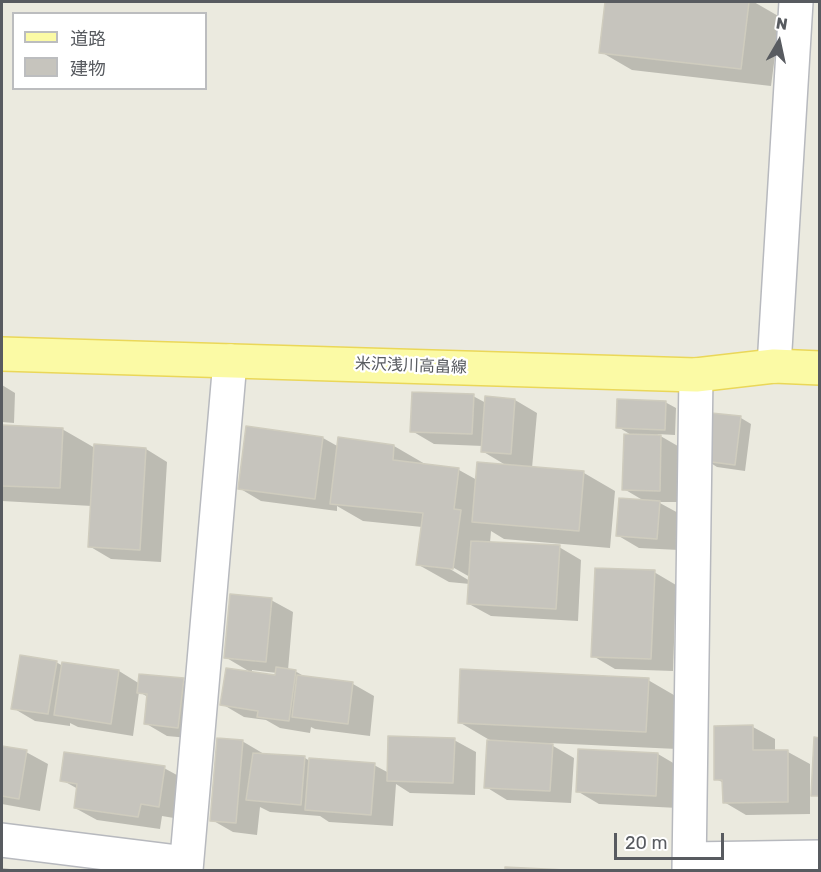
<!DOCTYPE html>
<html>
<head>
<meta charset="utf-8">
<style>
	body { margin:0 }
	#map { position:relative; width:821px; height:872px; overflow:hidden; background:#ebeadf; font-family:Rubik,"Noto Sans JP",sans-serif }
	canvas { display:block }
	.frame { position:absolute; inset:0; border:3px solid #585b60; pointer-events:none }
	.legend { position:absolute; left:12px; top:12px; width:195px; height:78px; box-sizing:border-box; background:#fff; border:2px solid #bcbdbf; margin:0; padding:8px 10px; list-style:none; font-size:18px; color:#585b60 }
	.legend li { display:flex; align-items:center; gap:12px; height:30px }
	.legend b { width:30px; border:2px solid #bcbdbf }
	.north { position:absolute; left:749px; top:12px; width:60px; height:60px; -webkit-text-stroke:4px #fff; paint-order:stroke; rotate:9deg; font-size:16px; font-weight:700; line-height:24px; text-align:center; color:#585b60 }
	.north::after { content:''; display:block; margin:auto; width:21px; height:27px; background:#585b60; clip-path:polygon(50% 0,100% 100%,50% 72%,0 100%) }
	.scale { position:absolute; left:614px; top:833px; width:110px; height:27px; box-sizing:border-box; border:3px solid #585b60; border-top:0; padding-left:8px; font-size:18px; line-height:21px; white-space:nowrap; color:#585b60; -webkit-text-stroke:4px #fff; paint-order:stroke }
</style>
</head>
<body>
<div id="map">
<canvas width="821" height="872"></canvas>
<div class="frame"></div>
<ul class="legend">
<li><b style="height:8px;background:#fbfaa5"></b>道路</li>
<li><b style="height:16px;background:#c6c4bd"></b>建物</li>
</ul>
<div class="north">N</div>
<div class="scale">20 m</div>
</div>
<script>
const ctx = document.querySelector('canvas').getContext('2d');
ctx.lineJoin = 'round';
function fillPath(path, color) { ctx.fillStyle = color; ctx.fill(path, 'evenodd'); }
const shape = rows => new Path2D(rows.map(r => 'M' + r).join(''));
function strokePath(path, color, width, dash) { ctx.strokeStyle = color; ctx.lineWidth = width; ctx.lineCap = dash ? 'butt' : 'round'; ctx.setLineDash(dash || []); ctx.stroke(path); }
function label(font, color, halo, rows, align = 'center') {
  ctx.font = font + ' Rubik,"Noto Sans JP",sans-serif'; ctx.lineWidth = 4.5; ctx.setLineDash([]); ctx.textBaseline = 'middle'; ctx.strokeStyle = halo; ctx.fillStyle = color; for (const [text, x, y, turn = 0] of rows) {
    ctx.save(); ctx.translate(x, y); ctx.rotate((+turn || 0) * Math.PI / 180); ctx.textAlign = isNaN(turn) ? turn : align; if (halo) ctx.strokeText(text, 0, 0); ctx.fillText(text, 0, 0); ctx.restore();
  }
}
fillPath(shape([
	[607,2,754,2,780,17,771,86,632,70,601,52],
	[2,385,15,393,14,423,2,422],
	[473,396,486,403,515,400,537,413,532,468,584,473,615,491,610,548,504,539,491,531,490,543,559,547,581,560,578,621,491,616,469,604,470,584,449,582,417,564,422,527,363,521,337,506,337,511,261,501,239,488,323,438,339,447,394,446,425,464,459,470,477,480,509,467,482,451,483,446,434,444,412,431],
	[447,564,470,577,470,581,445,566],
	[665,402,676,408,675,435,657,434,683,449,682,502,658,502,682,515,679,550,639,548,617,535,646,502,624,489,633,436,618,427],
	[741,418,751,424,745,471,717,467,706,460],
	[2,426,62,429,95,448,146,449,167,462,161,562,111,559,89,546,92,506,2,501],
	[654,572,676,585,673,671,615,669,593,656],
	[271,600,293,612,288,670,295,671,307,678,353,684,374,696,370,736,315,729,311,727,310,733,280,728,266,720,244,717,222,704,276,677,277,673,252,670,252,673,225,657],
	[56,662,63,666,119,671,140,684,183,680,205,692,200,739,167,736,145,723,148,697,139,692,133,736,78,727,70,723,70,726,35,721,13,708],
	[648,680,679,698,677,749,548,743,574,758,571,803,507,800,486,787,493,742,459,722],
	[715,727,753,727,775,739,775,752,788,752,810,764,810,814,746,815,724,802,724,783,716,779],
	[454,740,476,752,475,795,410,793,396,784,393,826,329,822,320,816,270,812,260,807,257,835,233,832,212,820,242,741,264,754,305,758,310,761,374,765,389,773],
	[2,747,26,752,48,764,40,811,2,804],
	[658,754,680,767,678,808,599,804,577,791],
	[164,768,186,780,180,819,162,816,160,829,97,820,75,808,78,789,62,780],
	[2,868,19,870,2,870]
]), '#0003');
const building = shape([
	[605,2,749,2,741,69,599,53,605,2],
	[412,392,474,394,472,434,410,432,412,392],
	[485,396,515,399,511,454,481,452,485,396],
	[617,399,666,401,665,430,616,428,617,399],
	[711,413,741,416,735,465,704,461,711,413],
	[2,425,63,428,60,488,2,486,2,425],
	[246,426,323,437,315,499,238,489,246,426],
	[624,434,661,435,660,491,622,490,624,434],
	[338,437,394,445,393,460,459,468,454,509,461,510,453,569,416,565,423,513,330,504,338,437],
	[94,444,146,448,140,550,88,547,94,444],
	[477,462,584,471,579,531,472,522,477,462],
	[619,498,660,501,657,539,616,536,619,498],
	[471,541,560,545,556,609,467,604,471,541],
	[595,568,655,570,651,659,591,657,595,568],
	[230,594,272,598,266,662,224,658,230,594],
	[20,655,57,661,48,714,11,709,20,655],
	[62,662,119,670,111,724,54,715,62,662],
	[276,667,296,670,289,721,257,717,258,711,220,705,226,668,275,675,276,667],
	[460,669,649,678,646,732,458,723,460,669],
	[139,674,184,678,178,728,144,724,147,694,137,693,139,674],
	[297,675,353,682,348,724,292,717,297,675],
	[753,725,753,750,788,750,788,802,723,803,722,780,714,780,714,726,753,725],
	[388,736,455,738,453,783,387,781,388,736],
	[814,737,820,738,820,796,811,796,814,737],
	[217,738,243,740,236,823,210,821,217,738],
	[487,740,553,744,550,791,484,788,487,740],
	[2,746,27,750,19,799,2,796,2,746],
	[578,749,658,753,656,796,576,792,578,749],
	[64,752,165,766,159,807,141,804,138,817,74,808,77,784,60,781,64,752],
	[253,753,305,756,301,805,246,800,253,753],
	[309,758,375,763,371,815,305,810,309,758],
	[505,867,566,870,505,870,505,867]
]);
fillPath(building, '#c6c4bd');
strokePath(building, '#cfccbe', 1.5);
const minor = shape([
	[774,366,796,2],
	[2,840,186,863],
	[690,859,820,857],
	[186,870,230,361],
	[689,870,696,375]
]);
const major = shape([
	[2,354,696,375,774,366,820,368]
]);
strokePath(minor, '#b7b9be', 36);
strokePath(major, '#ead759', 36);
strokePath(minor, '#fff', 33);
strokePath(major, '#fbfaa5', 33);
label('16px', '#585b60', '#fff', [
	["米沢浅川高畠線",411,366,2]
]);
</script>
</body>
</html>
